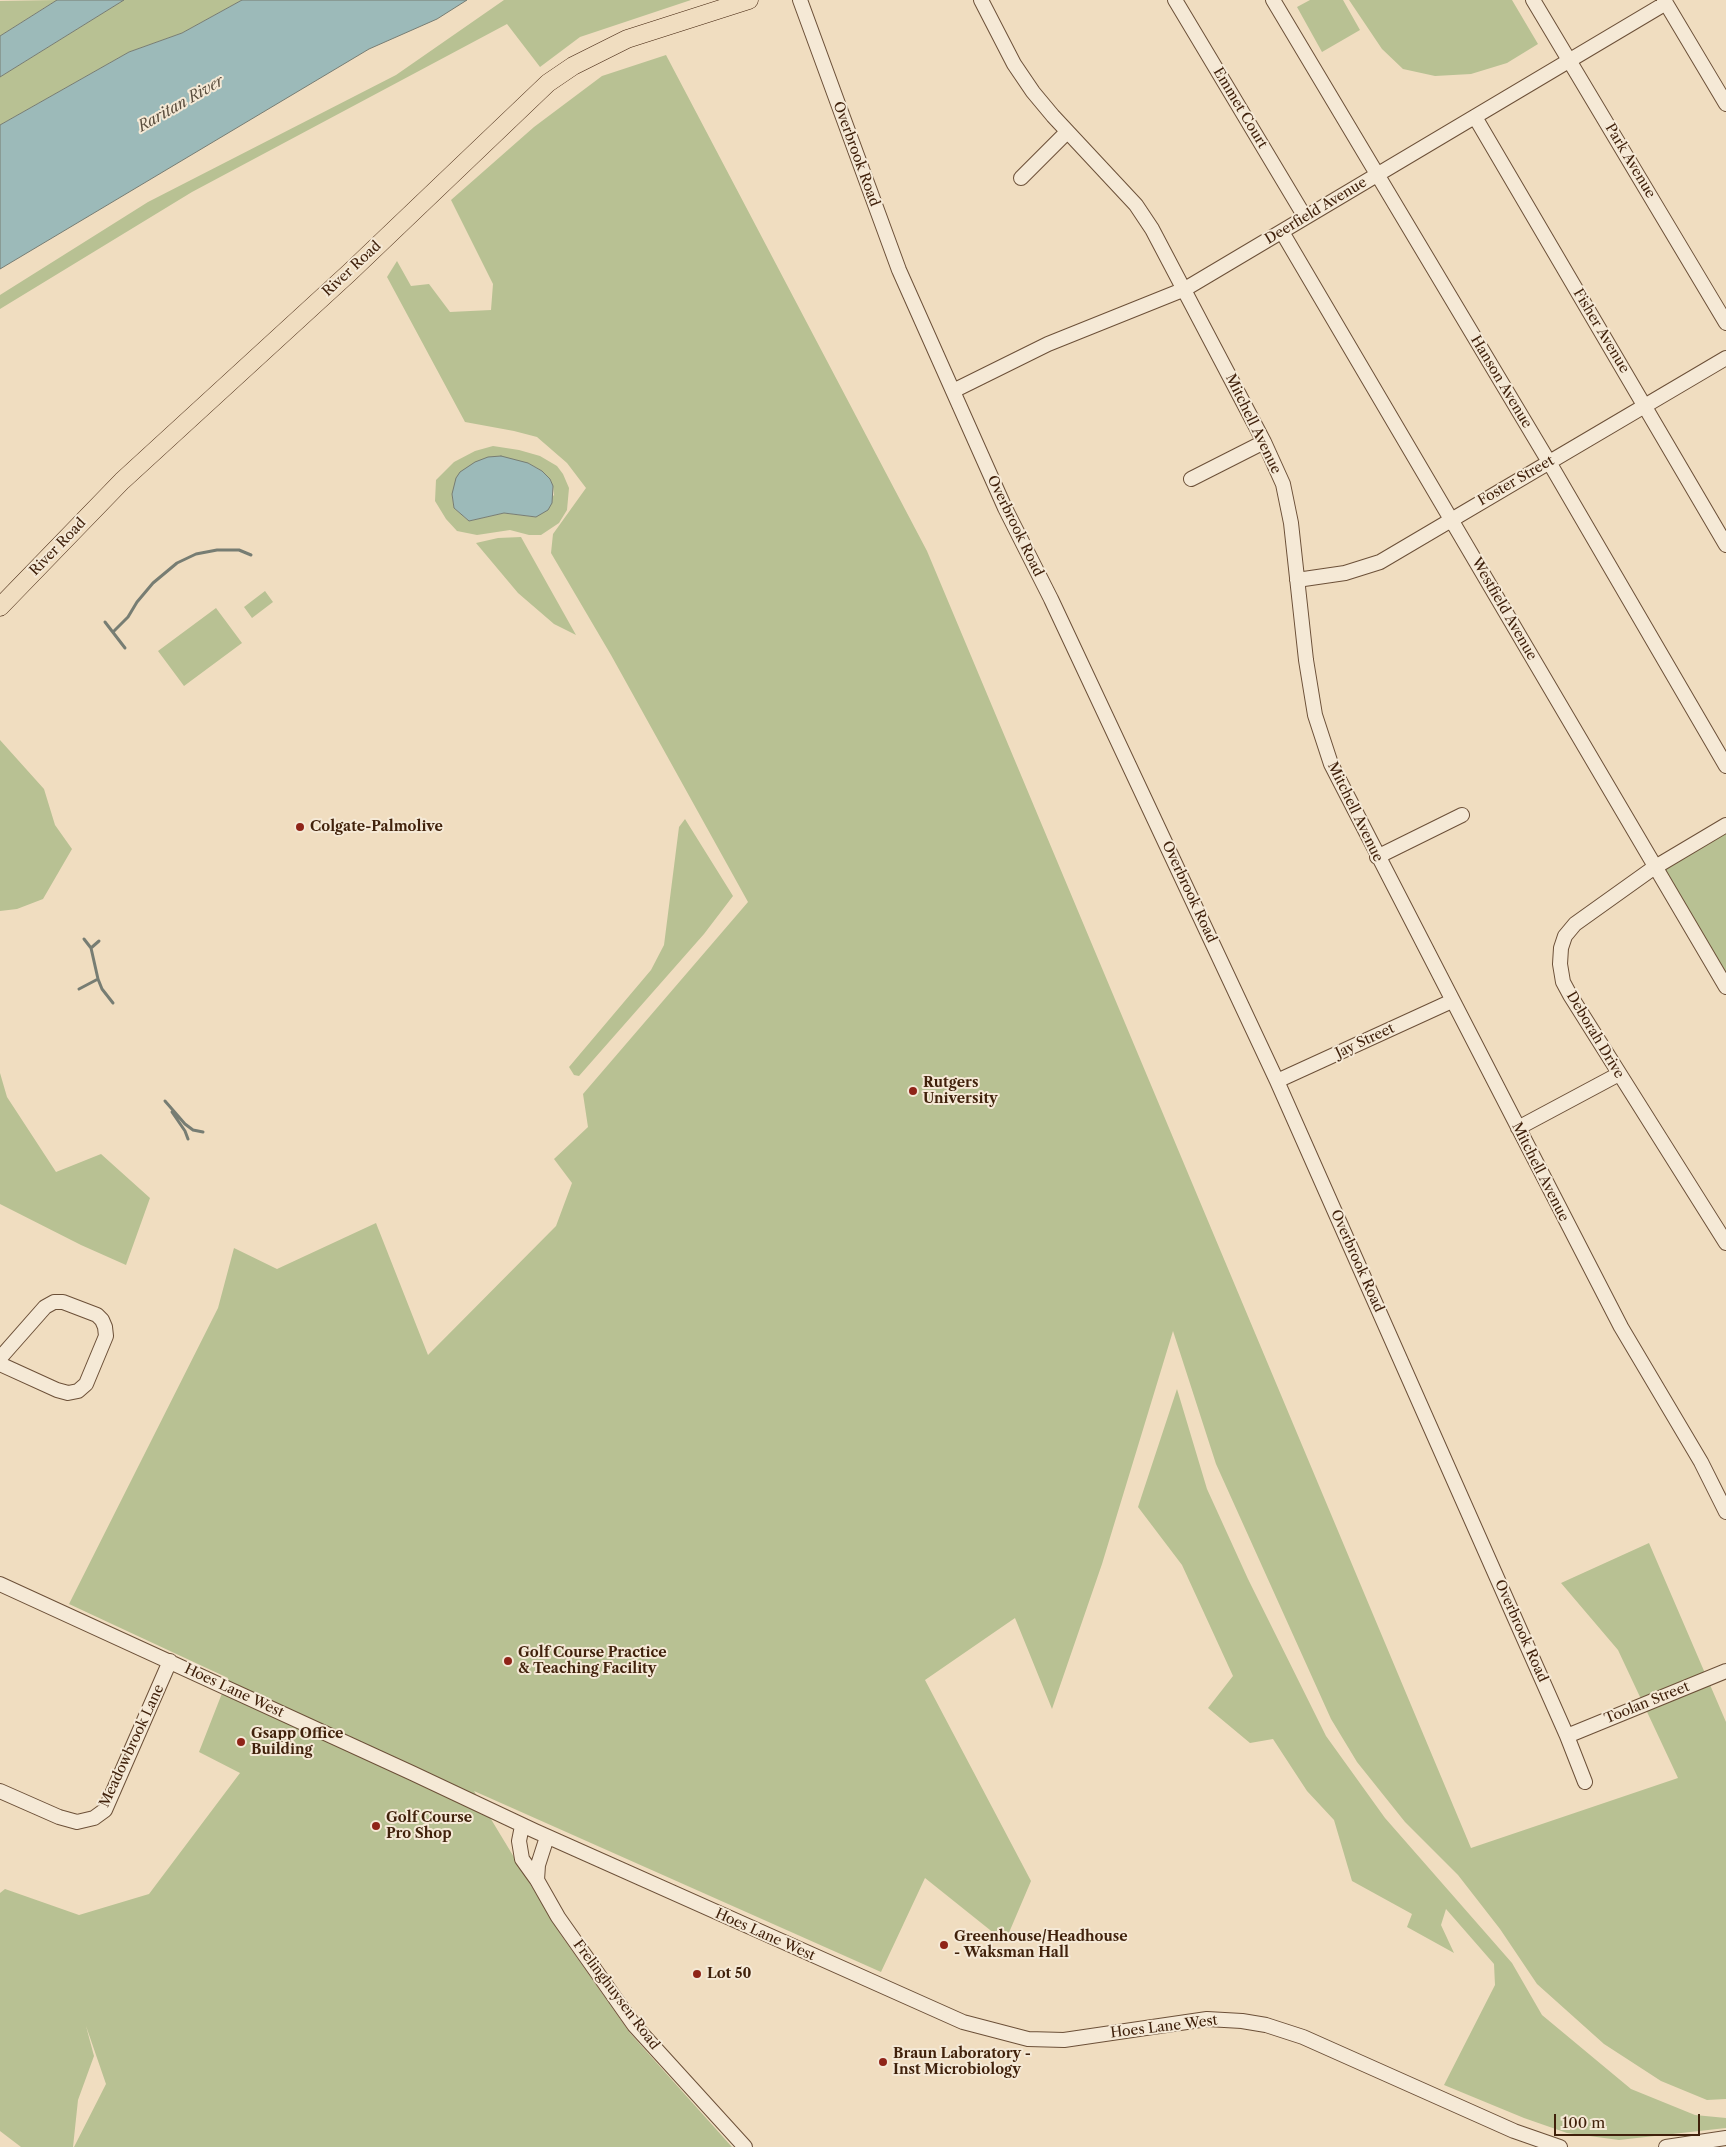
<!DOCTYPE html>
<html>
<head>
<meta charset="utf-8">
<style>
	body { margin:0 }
	#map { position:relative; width:1726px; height:2147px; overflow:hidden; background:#f0ddc0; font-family:"Libre Caslon Text",serif }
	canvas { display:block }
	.scale { position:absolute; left:1554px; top:2114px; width:146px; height:22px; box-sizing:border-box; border:2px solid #40210b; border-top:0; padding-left:6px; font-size:15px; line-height:18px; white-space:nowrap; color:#40210b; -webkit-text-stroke:4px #f5e9d6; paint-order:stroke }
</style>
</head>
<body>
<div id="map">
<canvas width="1726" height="2147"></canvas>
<div class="scale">100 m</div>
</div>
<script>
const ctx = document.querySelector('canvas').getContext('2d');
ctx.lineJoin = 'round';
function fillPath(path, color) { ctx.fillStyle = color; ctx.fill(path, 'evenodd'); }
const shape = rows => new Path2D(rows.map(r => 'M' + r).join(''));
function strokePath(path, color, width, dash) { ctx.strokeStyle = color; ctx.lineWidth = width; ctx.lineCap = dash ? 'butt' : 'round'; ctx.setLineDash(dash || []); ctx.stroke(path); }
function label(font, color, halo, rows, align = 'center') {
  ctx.font = font + ' "Libre Caslon Text",serif'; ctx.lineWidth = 4; ctx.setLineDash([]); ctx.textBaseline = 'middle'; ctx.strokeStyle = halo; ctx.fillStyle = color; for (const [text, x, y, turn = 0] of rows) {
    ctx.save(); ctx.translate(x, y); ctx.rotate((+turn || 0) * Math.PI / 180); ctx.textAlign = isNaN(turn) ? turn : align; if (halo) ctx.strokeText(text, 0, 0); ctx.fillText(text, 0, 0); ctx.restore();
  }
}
fillPath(shape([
	[57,0,44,8,0,36,0,1],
	[124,0,242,0,182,33,129,52,0,125,0,77],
	[504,0,691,0,580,37,540,67,507,24,192,192,0,309,0,295,148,202,396,75],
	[1310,0,1343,0,1360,30,1322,52,1297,7],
	[1349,0,1512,0,1538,44,1507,63,1471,74,1435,76,1403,69,1382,49],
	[666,55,927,551,1471,1848,1678,1778,1618,1650,1561,1583,1649,1543,1726,1722,1726,2099,1707,2100,1661,2081,1604,2044,1537,1984,1500,1929,1458,1875,1405,1822,1357,1762,1331,1719,1216,1464,1173,1331,1102,1564,1052,1709,1015,1618,925,1680,1031,1881,1005,1942,925,1878,881,1972,474,1791,561,1935,630,2033,732,2147,74,2147,106,2084,86,2026,94,2056,78,2100,73,2147,21,2147,0,2131,0,1893,5,1889,79,1915,149,1894,240,1773,199,1752,228,1678,69,1604,218,1308,234,1248,277,1269,376,1223,428,1355,556,1226,572,1183,554,1159,588,1127,583,1094,748,902,611,655,551,553,553,534,586,488,567,463,537,437,514,431,465,422,387,277,397,261,411,286,429,284,450,312,491,310,493,284,451,200,534,127,602,76],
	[493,446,519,450,540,456,557,466,563,474,569,488,567,510,559,523,541,535,529,535,510,530,477,535,457,531,446,519,435,501,436,480,454,462,475,451],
	[528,463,542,471,550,479,553,487,554,495,535,517,504,513,469,521,454,508,452,494],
	[521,537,576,635,554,624,518,593,476,543,498,538],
	[265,591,273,602,252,618,244,607],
	[216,608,242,643,184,686,158,651],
	[0,740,44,789,55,825,72,849,43,899,17,909,0,911],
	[685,819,733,896,704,934,579,1076,574,1075,569,1067,651,970,664,945,679,827],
	[1726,826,1726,994,1656,868],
	[0,1073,7,1097,56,1172,101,1154,150,1198,126,1265,81,1245,0,1204],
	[1177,1389,1207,1489,1248,1579,1326,1736,1385,1818,1512,1963,1542,2015,1631,2089,1695,2115,1726,2118,1726,2128,1619,2140,1567,2133,1524,2118,1444,2085,1495,1985,1494,1964,1446,1909,1441,1925,1454,1953,1407,1927,1412,1914,1352,1881,1334,1820,1307,1791,1273,1739,1250,1743,1208,1708,1233,1676,1182,1565,1138,1507]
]), '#b8c193');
const water = shape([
	[57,0,124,0,0,77,0,36,57,0],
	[242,0,467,0,437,19,369,49,0,269,0,125,129,52,182,33,242,0],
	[501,456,528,463,542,471,550,479,553,486,552,503,548,510,536,517,504,513,469,521,454,508,452,494,456,478,460,472,475,462,488,457,501,456]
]);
fillPath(water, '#9cbab9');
strokePath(water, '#777d73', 1);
strokePath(shape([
	[105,622,125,648],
	[113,632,128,617,137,602,153,583,177,563,196,554,217,550,239,550,251,555],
	[84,939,91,948,98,979,102,989,113,1003],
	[91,948,99,941],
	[79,989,98,979],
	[165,1101,185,1124,193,1130,203,1132],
	[172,1112,185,1131,188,1139]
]), '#777d73', 3);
const minor = shape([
	[800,0,899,270,1005,508,1051,599,1277,1081,1567,1736,1585,1782],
	[981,0,1014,64,1033,92,1053,116,1136,205,1152,229,1264,442,1283,484,1291,523,1306,660,1315,715,1331,764,1621,1327,1701,1462,1726,1512],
	[1175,0,1305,217],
	[1273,0,1549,462,1726,766],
	[1533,0,1726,323],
	[1664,0,1726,104],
	[1475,117,1726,545],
	[1021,178,1067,132],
	[1282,232,1726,987],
	[953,391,1048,344,1185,289,1666,3],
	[1191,479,1264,442],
	[1297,580,1345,573,1380,562,1726,358],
	[1726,825,1652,869,1575,924,1565,936,1561,948,1560,964,1563,982,1570,995,1726,1243],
	[1377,857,1462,815],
	[1277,1081,1452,1001],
	[1518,1128,1619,1074],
	[0,1358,45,1307,54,1302,63,1302,97,1315,102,1320,105,1327,106,1336,86,1384,78,1391,68,1393,57,1390,0,1364],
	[0,1584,412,1773,535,1831,963,2022,1028,2039,1064,2040,1207,2019,1242,2021,1266,2025,1303,2037,1514,2131,1560,2147],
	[1567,1736,1726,1671],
	[0,1791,59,1817,77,1822,94,1818,105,1810,170,1661],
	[522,1826,519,1841,522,1859,537,1880,558,1917,634,2025,745,2147],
	[537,1880,538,1865,547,1837],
	[1666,2147,1726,2138]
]);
const major = shape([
	[0,607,122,481,349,273,548,83,573,66,627,39,749,0]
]);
strokePath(minor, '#6c5038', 16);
strokePath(major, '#40210b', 19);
strokePath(minor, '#f5e9d6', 14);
strokePath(major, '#f0ddc0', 18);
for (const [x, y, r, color] of [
	[300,827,5,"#8f2418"],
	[913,1091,5,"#8f2418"],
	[508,1661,5,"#8f2418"],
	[241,1742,5,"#8f2418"],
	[376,1826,5,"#8f2418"],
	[944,1945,5,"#8f2418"],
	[697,1974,5,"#8f2418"],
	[883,2062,5,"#8f2418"]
]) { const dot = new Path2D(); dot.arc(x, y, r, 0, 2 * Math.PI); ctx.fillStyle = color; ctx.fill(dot); strokePath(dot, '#f5e9d6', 2); }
label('14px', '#40210b', '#f5e9d6', [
	["Emmet Court",1240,108,59],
	["Overbrook Road",856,154,70],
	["Park Avenue",1630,161,59],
	["Deerfield Avenue",1316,211,-31],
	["River Road",352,269,-43],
	["Fisher Avenue",1601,331,59],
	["Hanson Avenue",1501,382,59],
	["Mitchell Avenue",1253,424,64],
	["Foster Street",1516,481,-30],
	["Overbrook Road",1015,526,64],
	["River Road",58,547,-46],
	["Westfield Avenue",1504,609,60],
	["Mitchell Avenue",1355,812,64],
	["Overbrook Road",1189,892,65],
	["Deborah Drive",1595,1035,59],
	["Jay Street",1365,1041,-25],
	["Mitchell Avenue",1540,1172,63],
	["Overbrook Road",1357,1261,66],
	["Overbrook Road",1521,1631,66],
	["Hoes Lane West",234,1691,25],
	["Toolan Street",1647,1703,-22],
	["Meadowbrook Lane",132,1746,-65],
	["Hoes Lane West",765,1935,24],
	["Frelinghuysen Road",616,1995,53],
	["Hoes Lane West",1164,2027,-7]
]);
label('bold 14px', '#40210b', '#f5e9d6', [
	["Colgate-Palmolive",310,827],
	["Rutgers",923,1083],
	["University",923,1099],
	["Golf Course Practice",518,1653],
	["& Teaching Facility",518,1669],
	["Gsapp Office",251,1734],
	["Building",251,1750],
	["Golf Course",386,1818],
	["Pro Shop",386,1834],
	["Greenhouse/Headhouse",954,1937],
	["- Waksman Hall",954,1953],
	["Lot 50",707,1974],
	["Braun Laboratory -",893,2054],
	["Inst Microbiology",893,2070]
], 'left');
label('italic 15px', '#5c4f3f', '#f5e9d6', [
	["Raritan River",181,104,-30]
]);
</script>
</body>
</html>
